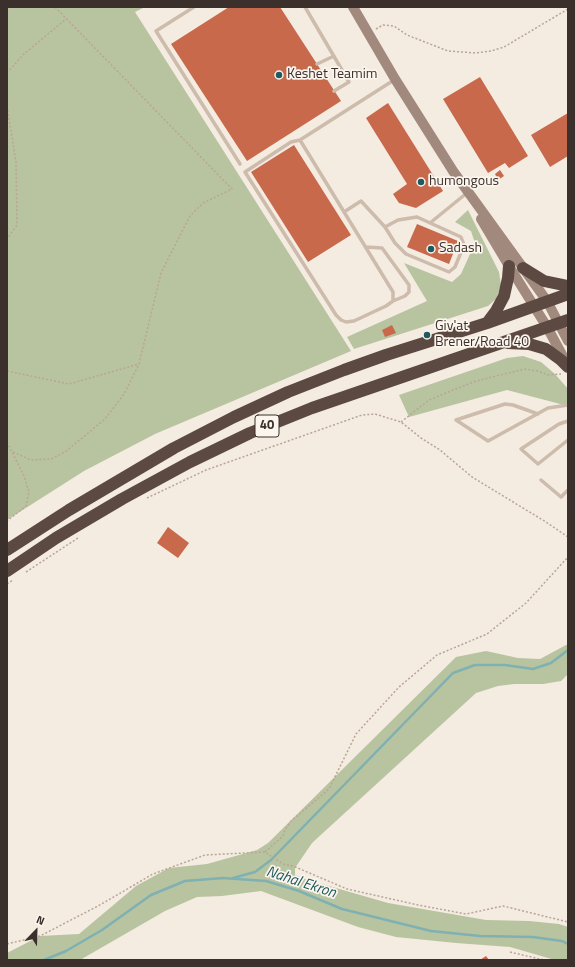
<!DOCTYPE html>
<html>
<head>
<meta charset="utf-8">
<style>
	body { margin:0 }
	#map { position:relative; width:575px; height:967px; overflow:hidden; background:#f4ebe1; font-family:"Titillium Web",sans-serif }
	canvas { display:block }
	.frame { position:absolute; inset:0; border:8px solid #3b302b; pointer-events:none }
	.north { position:absolute; left:16px; top:911px; width:40px; height:40px; -webkit-text-stroke:3px #fbf5ee; paint-order:stroke; rotate:23deg; font-size:11px; font-weight:700; line-height:16px; text-align:center; color:#3b302b }
	.north::after { content:''; display:block; margin:auto; width:14px; height:18px; background:#3b302b; clip-path:polygon(50% 0,100% 100%,50% 72%,0 100%) }
</style>
</head>
<body>
<div id="map">
<canvas width="575" height="967"></canvas>
<div class="frame"></div>
<div class="north">N</div>
</div>
<script>
const ctx = document.querySelector('canvas').getContext('2d');
ctx.lineJoin = 'round';
function fillPath(path, color) { ctx.fillStyle = color; ctx.fill(path, 'evenodd'); }
const shape = rows => new Path2D(rows.map(r => 'M' + r).join(''));
function strokePath(path, color, width, dash) { ctx.strokeStyle = color; ctx.lineWidth = width; ctx.lineCap = dash ? 'butt' : 'round'; ctx.setLineDash(dash || []); ctx.stroke(path); }
function label(font, color, halo, rows, align = 'center') {
  ctx.font = font + ' "Titillium Web",sans-serif'; ctx.lineWidth = 3.5; ctx.setLineDash([]); ctx.textBaseline = 'middle'; ctx.strokeStyle = halo; ctx.fillStyle = color; for (const [text, x, y, turn = 0] of rows) {
    ctx.save(); ctx.translate(x, y); ctx.rotate((+turn || 0) * Math.PI / 180); ctx.textAlign = isNaN(turn) ? turn : align; if (halo) ctx.strokeText(text, 0, 0); ctx.fillText(text, 0, 0); ctx.restore();
  }
}
fillPath(shape([
	[7,7,145,7,135,12,351,351,155,434,84,471,7,520],
	[468,210,499,272,501,285,496,299,488,306,354,349,347,337,427,301,404,263,452,282,461,274,475,243,471,231,455,222],
	[523,356,541,362,555,374,568,389,568,404,564,405,507,390,409,417,399,395,507,358],
	[568,644,568,674,561,681,543,684,514,684,498,686,476,693,312,843,295,868,295,875,308,880,388,903,486,920,529,921,559,924,568,927,568,960,555,960,510,947,456,943,396,937,358,927,261,891,222,896,197,897,165,911,80,960,7,960,7,953,40,936,79,934,136,886,169,868,207,864,257,850,268,843,456,657,486,651,518,658,540,659]
]), '#b8c4a0');
strokePath(shape([
	[233,878,255,872,271,860,453,673,475,665,505,665,533,669,551,663,568,650],
	[44,960,66,951,102,930,151,895,185,881,223,878,266,881,299,891,342,909,431,931,480,936,533,937,562,941,568,944]
]), '#7fb0b2', 2.5);
fillPath(shape([
	[229,7,280,7,341,101,247,161,171,44],
	[480,77,528,156,509,168,505,163,488,173,443,99],
	[388,103,443,191,416,208,399,203,393,194,407,184,366,118],
	[568,113,568,156,550,167,531,135],
	[294,145,351,235,308,262,251,172],
	[500,170,504,176,498,180,495,174],
	[417,224,458,241,449,264,407,247],
	[392,325,396,333,385,337,382,330],
	[168,527,189,543,178,558,157,543],
	[486,956,489,960,480,960]
]), '#c8694b');
strokePath(shape([
	[376,29,383,25,394,26,407,35,448,51,476,53,491,51,504,47,568,9],
	[7,73,24,54,66,19],
	[7,106,16,162,17,225,7,239],
	[7,371,69,384,139,364,161,273,168,259,190,216,203,203,232,189,55,7],
	[401,422,429,400,473,382,524,369,538,371,548,375,561,374],
	[7,442,24,476,29,492,26,506,7,521],
	[13,452,31,460,51,459,65,452,105,419,124,394,139,364],
	[147,498,206,470,362,415,375,414,401,422,421,438,440,450,472,477,546,522,568,537],
	[26,572,78,538],
	[7,584,13,580],
	[265,852,283,836,285,830,291,821,329,789,356,734,399,687,437,655,487,634,526,603,568,557],
	[7,944,40,936,98,906,153,874,205,855,265,852,283,864,293,866,347,889,418,905,466,914,503,906,568,922],
	[510,952,544,960]
]), '#b9a596', 1.5, [2, 2]);
strokePath(shape([
	[194,7,156,31,240,164],
	[305,7,349,82,334,91],
	[317,64,334,56],
	[300,140,393,292,393,301,386,306,354,321,346,322,341,320,336,315,245,172,291,142,300,140],
	[300,140,394,80],
	[344,212,361,201,385,227],
	[417,217,461,237,464,245,455,267,449,272,406,254,395,243,385,227,398,220,417,217],
	[430,223,468,192],
	[366,247,382,248,409,285,409,292,405,296,393,301],
	[538,414,513,405,505,404,456,420,488,441,548,408,568,405],
	[568,421,559,424,521,449,538,464,568,440],
	[541,480,561,497,568,490]
]), '#cdbbac', 3.5);
strokePath(shape([
	[353,7,395,79,453,171,547,301,568,341],
	[481,219,509,266,547,327,567,364]
]), '#a18a7d', 10);
strokePath(shape([
	[523,268,544,281,568,286],
	[487,323,496,311,504,296,508,278,509,266],
	[508,343,529,344,546,349,561,360,568,367],
	[7,550,69,510,174,448,234,417,288,392,344,370,386,355,487,323,568,294],
	[7,571,56,538,122,499,190,462,250,433,312,408,568,320]
]), '#5c4a42', 12);
for (const [x, y, r, color] of [
	[279,75,4,"#1f5a5e"],
	[421,182,4,"#1f5a5e"],
	[431,249,4,"#1f5a5e"],
	[427,335,4,"#1f5a5e"]
]) { const dot = new Path2D(); dot.arc(x, y, r, 0, 2 * Math.PI); ctx.fillStyle = color; ctx.fill(dot); strokePath(dot, '#fbf5ee', 1.5); }
for (const [x, y, w] of [
	[267,426,24]
]) { const box = new Path2D(); box.roundRect(x - w / 2, y - 11, w, 22, 3); ctx.fillStyle = '#fbf5ee'; ctx.fill(box); strokePath(box, '#3b302b', 1); }
label('bold 13px', '#3b302b', null, [
	["40",267,426]
]);
label('14px', '#3b302b', '#fbf5ee', [
	["Keshet Teamim",287,75],
	["humongous",429,182],
	["Sadash",439,249],
	["Giv'at",435,327],
	["Brener/Road 40",435,343]
], 'left');
label('italic 15px', '#1f5a5e', '#fbf5ee', [
	["Nahal Ekron",301,883,18]
]);
</script>
</body>
</html>
